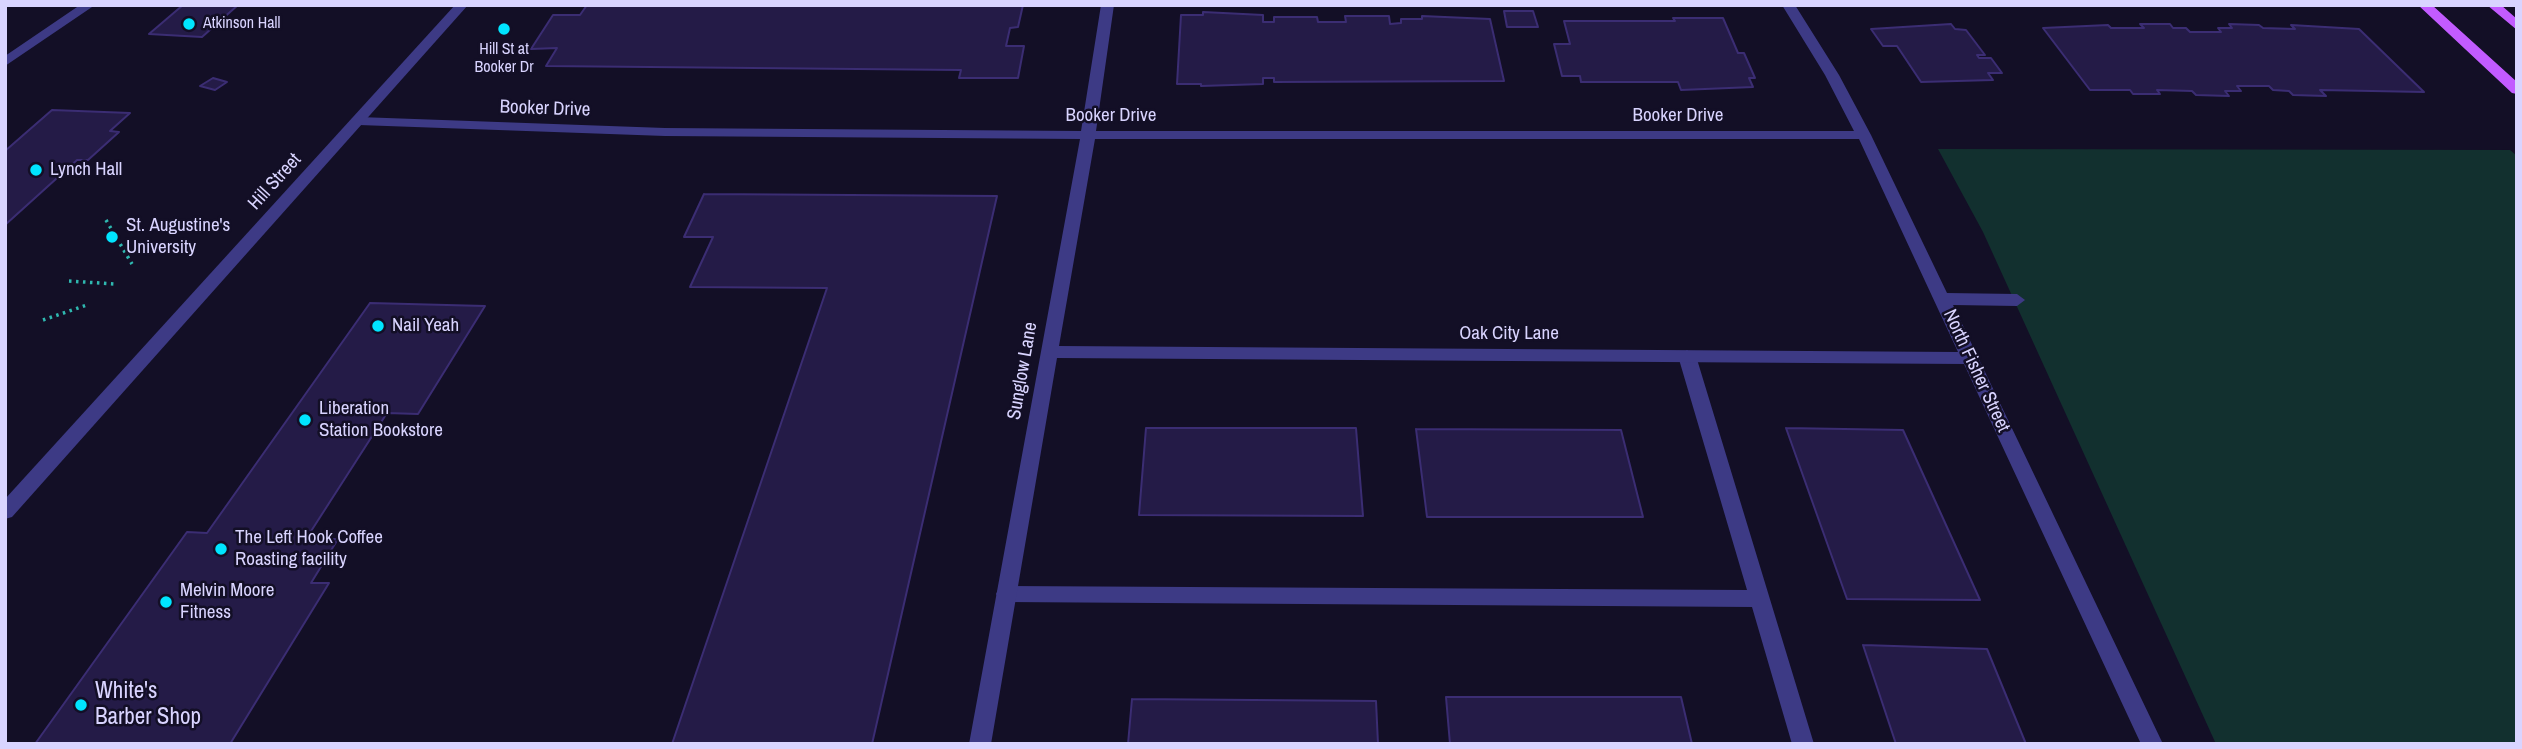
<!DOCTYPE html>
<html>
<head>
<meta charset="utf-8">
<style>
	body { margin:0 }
	#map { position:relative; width:2522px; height:749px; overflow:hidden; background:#130f26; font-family:"Archivo Narrow",sans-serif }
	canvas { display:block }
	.frame { position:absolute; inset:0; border:7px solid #d9d4ff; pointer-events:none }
</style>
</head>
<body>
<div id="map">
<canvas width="2522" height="749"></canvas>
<div class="frame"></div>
</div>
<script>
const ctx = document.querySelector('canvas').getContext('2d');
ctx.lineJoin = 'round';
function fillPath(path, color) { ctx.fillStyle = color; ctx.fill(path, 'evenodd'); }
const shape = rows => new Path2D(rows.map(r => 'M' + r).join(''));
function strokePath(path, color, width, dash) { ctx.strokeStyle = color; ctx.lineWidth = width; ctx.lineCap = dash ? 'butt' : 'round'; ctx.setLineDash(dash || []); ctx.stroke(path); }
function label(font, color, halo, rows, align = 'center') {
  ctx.font = font + ' "Archivo Narrow",sans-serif'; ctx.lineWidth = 5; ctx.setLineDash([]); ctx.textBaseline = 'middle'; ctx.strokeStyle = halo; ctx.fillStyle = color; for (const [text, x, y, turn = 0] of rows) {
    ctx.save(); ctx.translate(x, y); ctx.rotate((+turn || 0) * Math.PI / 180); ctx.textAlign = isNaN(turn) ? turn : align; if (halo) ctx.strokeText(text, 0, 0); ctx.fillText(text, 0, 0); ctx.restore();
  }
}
fillPath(shape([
	[1938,149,2510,150,2517,156,2517,744,2216,744,1983,232]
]), '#12302f');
const building = shape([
	[183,5,238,5,202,37,149,34,183,5],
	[587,5,1023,5,1018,27,1010,28,1006,46,1024,46,1018,78,959,78,961,70,546,66,557,48,531,49,553,15,580,15,587,5],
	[1504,11,1533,11,1538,27,1507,27,1504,11],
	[1203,12,1263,15,1263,22,1274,22,1274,17,1317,17,1318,22,1346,22,1345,16,1389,16,1390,24,1401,23,1401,19,1422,19,1422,16,1490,19,1504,81,1274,82,1274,78,1263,78,1263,84,1201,86,1201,84,1177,84,1181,15,1203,15,1203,12],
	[1673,18,1723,18,1738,53,1744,53,1755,78,1749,78,1753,87,1681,90,1678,82,1581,82,1580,76,1562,76,1554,44,1570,44,1564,21,1675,21,1673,18],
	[1951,24,1955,29,1966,30,1985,55,1977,55,1979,58,1991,58,2002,73,1988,73,1993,80,1921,82,1897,46,1883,46,1871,29,1951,24],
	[2140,24,2170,24,2173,28,2186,28,2190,32,2221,32,2218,28,2232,28,2229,24,2259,25,2263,28,2295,29,2291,25,2359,29,2424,92,2320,90,2326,96,2293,95,2289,91,2273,90,2269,86,2237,86,2241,91,2225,91,2229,96,2196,95,2192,91,2157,90,2160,94,2133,94,2130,90,2090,90,2043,28,2108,25,2111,28,2144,28,2140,24],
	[213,78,227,82,215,90,200,86,213,78],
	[52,110,130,113,110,131,119,132,88,160,77,160,5,225,5,151,52,110],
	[704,194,997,196,872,744,672,744,827,288,690,287,713,237,684,237,704,194],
	[370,303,485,306,418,414,387,413,306,539,338,539,311,583,329,583,230,744,35,744,187,532,207,533,370,303],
	[1146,428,1356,428,1363,516,1139,515,1146,428],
	[1786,428,1903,430,1980,600,1847,599,1786,428],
	[1416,429,1621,430,1643,517,1427,517,1416,429],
	[1863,645,1987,649,2026,744,1896,744,1863,645],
	[1446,697,1681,697,1692,744,1450,744,1446,697],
	[1132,699,1376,701,1378,744,1128,744,1132,699]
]);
fillPath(building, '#241b47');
strokePath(building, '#3b2d73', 2);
strokePath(shape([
	[106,220,132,264],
	[69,281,114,284],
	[43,320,87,305]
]), '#2fb8b0', 3.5, [2.5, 4.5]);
fillPath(shape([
	[1687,350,1696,356,1814,744,1792,744,1752,607,1006,602,999,600,996,594,999,588,1006,586,1747,590,1678,356,1687,350]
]), '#3d3a85');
fillPath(shape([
	[80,5,95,5,5,66,5,56,80,5],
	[1101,5,1114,5,1096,131,1854,131,1825,75,1782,5,1795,5,1839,75,1871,135,1947,293,2017,294,2025,300,2017,306,1953,305,2163,744,2141,744,1964,364,1057,358,991,744,969,744,1080,139,665,136,359,125,352,121,359,117,665,128,1081,131,1101,5],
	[1095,139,1859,139,1958,352,1059,346,1095,139]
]), '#3d3a85');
fillPath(shape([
	[455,5,468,5,12,517,5,519,5,499,455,5]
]), '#3d3a85');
fillPath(shape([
	[2418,5,2432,5,2517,82,2517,94,2512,93,2418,5],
	[2487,5,2501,5,2517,19,2517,30,2487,5]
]), '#c25bff');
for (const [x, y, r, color] of [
	[189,24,7,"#00e5ff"],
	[504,29,7,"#00e5ff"],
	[36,170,7,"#00e5ff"],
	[112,237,7,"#00e5ff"],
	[378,326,7,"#00e5ff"],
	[305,420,7,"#00e5ff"],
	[221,549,7,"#00e5ff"],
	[166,602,7,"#00e5ff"],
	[81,705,7,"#00e5ff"]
]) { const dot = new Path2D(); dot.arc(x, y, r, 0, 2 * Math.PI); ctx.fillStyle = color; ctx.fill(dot); strokePath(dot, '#130f26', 2.5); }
label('16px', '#d9d4ff', '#130f26', [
	["Atkinson Hall",203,24],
	["Hill St at",504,50,"center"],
	["Booker Dr",504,68,"center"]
], 'left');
label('19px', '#d9d4ff', '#130f26', [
	["Booker Drive",545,109,2],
	["Booker Drive",1111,116],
	["Booker Drive",1678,116],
	["Hill Street",275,182,-48],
	["Oak City Lane",1509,334],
	["Sunglow Lane",1023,371,-80],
	["North Fisher Street",1976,371,65]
]);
label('19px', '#d9d4ff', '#130f26', [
	["Lynch Hall",50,170],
	["St. Augustine's",126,226],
	["University",126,248],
	["Nail Yeah",392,326],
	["Liberation",319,409],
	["Station Bookstore",319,431],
	["The Left Hook Coffee",235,538],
	["Roasting facility",235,560],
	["Melvin Moore",180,591],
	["Fitness",180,613]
], 'left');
label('23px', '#d9d4ff', '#130f26', [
	["White's",95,692],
	["Barber Shop",95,718]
], 'left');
</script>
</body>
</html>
